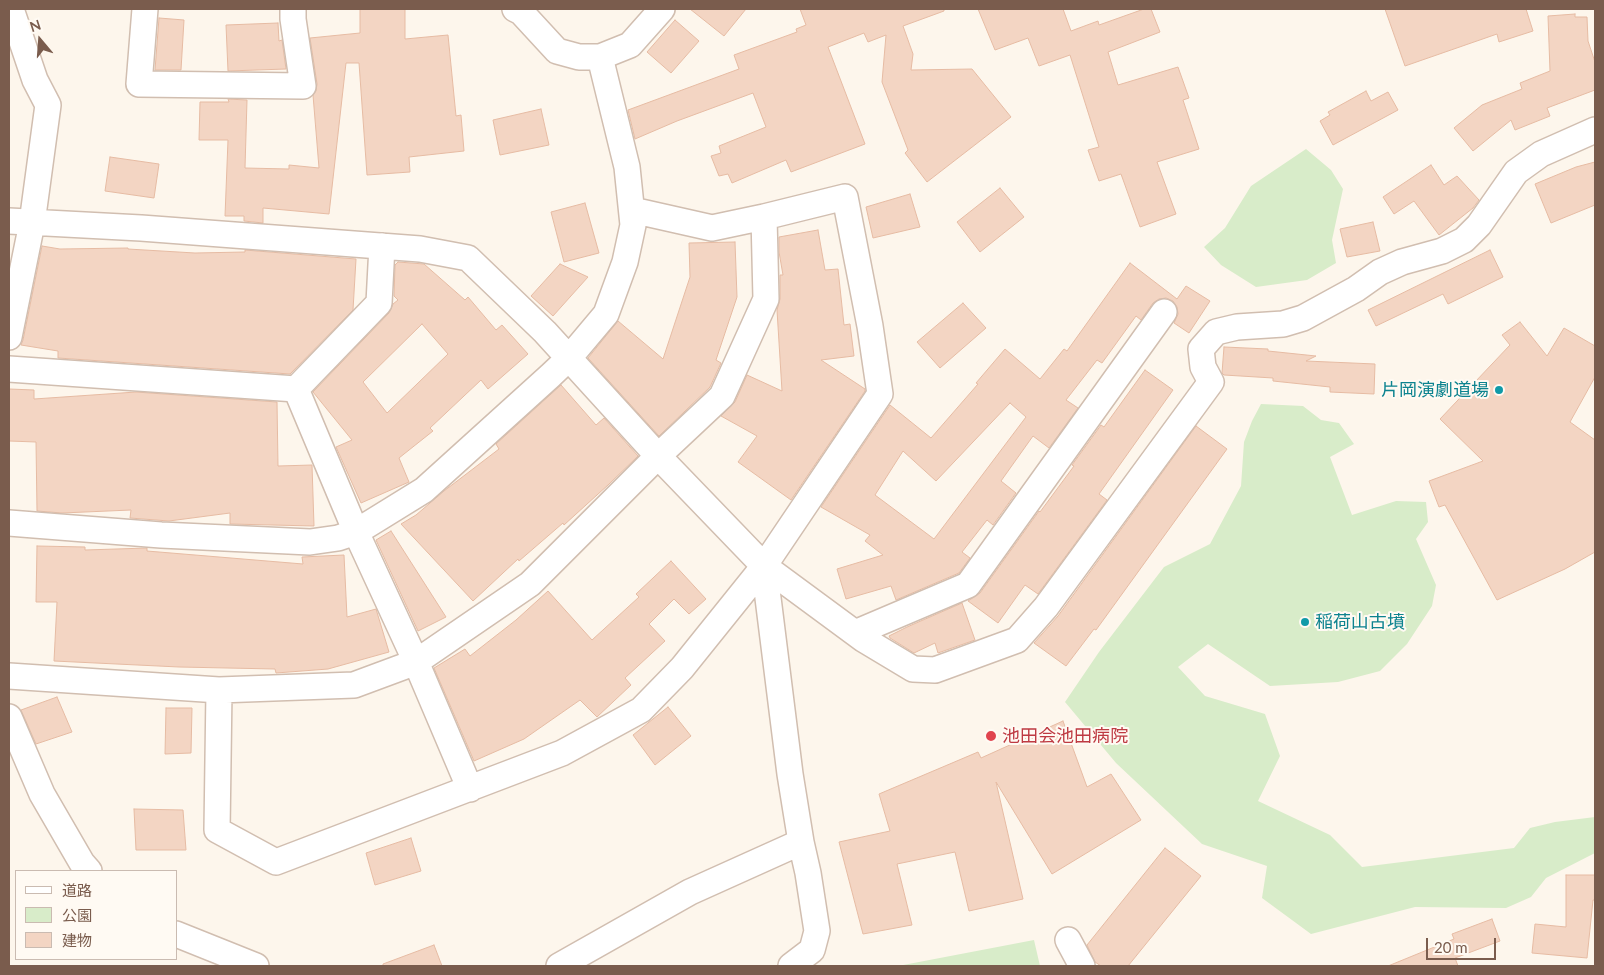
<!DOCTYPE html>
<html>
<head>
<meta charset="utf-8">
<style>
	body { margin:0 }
	#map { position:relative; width:1604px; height:975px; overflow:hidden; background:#fdf6ec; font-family:Lato,"Noto Sans JP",sans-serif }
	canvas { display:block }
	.frame { position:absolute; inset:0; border:10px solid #7a5c4d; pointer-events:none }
	.legend { position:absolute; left:15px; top:870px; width:162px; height:90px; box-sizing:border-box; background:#fffaf3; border:1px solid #cabbb1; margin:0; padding:6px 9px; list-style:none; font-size:15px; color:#7a5c4d }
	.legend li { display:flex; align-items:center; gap:10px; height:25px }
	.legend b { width:25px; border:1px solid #cabbb1 }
	.north { position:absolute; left:15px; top:15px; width:50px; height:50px; -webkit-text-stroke:4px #fffaf3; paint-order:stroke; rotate:342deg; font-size:14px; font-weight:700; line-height:20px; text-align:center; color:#7a5c4d }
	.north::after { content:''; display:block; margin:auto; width:18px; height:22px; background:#7a5c4d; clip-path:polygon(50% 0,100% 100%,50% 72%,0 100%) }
	.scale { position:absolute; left:1426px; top:938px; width:70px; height:22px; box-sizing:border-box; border:2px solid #7a5c4d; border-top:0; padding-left:6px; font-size:15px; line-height:18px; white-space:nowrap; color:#7a5c4d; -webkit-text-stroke:4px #fffaf3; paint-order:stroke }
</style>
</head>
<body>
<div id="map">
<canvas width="1604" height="975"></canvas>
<div class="frame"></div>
<ul class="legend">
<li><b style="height:6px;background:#fff"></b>道路</li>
<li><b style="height:14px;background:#d8ecc9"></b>公園</li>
<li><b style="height:14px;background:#f3d5c3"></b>建物</li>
</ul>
<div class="north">N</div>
<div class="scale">20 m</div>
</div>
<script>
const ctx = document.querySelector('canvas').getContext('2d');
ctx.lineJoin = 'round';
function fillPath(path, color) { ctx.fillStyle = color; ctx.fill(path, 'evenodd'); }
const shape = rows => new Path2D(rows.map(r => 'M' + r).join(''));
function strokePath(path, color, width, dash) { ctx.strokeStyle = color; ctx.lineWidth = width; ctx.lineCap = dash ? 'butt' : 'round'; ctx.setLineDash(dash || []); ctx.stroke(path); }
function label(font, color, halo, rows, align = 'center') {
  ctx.font = font + ' Lato,"Noto Sans JP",sans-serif'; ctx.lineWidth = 4; ctx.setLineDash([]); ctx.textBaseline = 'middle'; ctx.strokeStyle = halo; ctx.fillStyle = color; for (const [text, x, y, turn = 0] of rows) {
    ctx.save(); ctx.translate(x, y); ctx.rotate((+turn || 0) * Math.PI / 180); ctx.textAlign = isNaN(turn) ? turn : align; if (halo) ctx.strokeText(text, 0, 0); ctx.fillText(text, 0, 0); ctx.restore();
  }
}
fillPath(shape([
	[1306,149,1331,170,1343,189,1332,240,1336,263,1307,280,1256,287,1221,265,1204,247,1225,228,1251,186],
	[1261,404,1303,406,1321,420,1339,423,1354,444,1330,457,1352,515,1396,501,1426,502,1428,522,1416,539,1436,585,1432,606,1407,644,1380,671,1338,682,1270,686,1208,644,1178,667,1205,696,1265,714,1280,756,1258,801,1330,835,1362,867,1514,848,1530,828,1555,822,1595,817,1595,853,1546,878,1531,897,1506,908,1415,907,1311,934,1262,898,1267,866,1202,844,1116,763,1065,702,1099,652,1164,567,1210,544,1241,486,1244,442,1252,421],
	[1034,940,1040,966,898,966]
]), '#d8ecc9');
const building = shape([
	[360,9,405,9,405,39,448,35,456,116,461,115,464,151,409,157,410,172,367,175,359,63,346,63,329,214,263,208,263,223,244,221,244,216,225,216,228,140,199,140,200,102,229,102,228,99,247,100,245,168,289,169,289,165,319,168,313,95,316,91,317,84,310,38,360,33,360,9],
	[690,9,746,9,724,36,690,9],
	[800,9,944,9,944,11,903,26,913,54,911,70,972,69,1011,117,927,182,905,153,908,150,882,82,886,35,868,42,864,33,828,47,865,144,791,172,786,160,732,183,728,174,719,176,711,156,721,153,719,146,766,127,753,93,677,121,635,139,628,110,739,69,734,55,797,32,796,29,806,25,800,9],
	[978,9,1063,9,1071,31,1098,21,1099,25,1144,9,1151,9,1160,32,1108,52,1118,85,1178,67,1189,98,1183,100,1199,149,1157,162,1176,214,1140,227,1121,174,1099,181,1088,150,1099,147,1070,55,1039,66,1028,38,995,50,978,9],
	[1385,9,1526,9,1533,31,1499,42,1497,34,1405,66,1385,9],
	[1575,14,1575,17,1587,17,1588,41,1595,62,1595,90,1547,108,1550,116,1515,130,1511,120,1473,151,1454,128,1482,105,1522,89,1520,83,1550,71,1548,16,1575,14],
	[159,18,184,20,181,70,155,70,159,18],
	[675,20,699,41,671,73,647,52,675,20],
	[278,23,279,41,282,40,286,69,228,71,226,25,278,23],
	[1366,91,1371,101,1388,92,1398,110,1333,145,1320,121,1330,115,1328,112,1366,91],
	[541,109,549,145,500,155,493,120,541,109],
	[110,157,159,164,154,198,105,191,110,157],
	[1595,162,1595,205,1551,223,1535,184,1576,167,1595,162],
	[1431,165,1444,185,1457,176,1479,200,1473,208,1439,235,1414,201,1394,214,1383,197,1431,165],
	[1000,188,1024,217,980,252,957,222,1000,188],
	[910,194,920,227,873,238,866,207,910,194],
	[585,203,599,253,564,262,551,212,585,203],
	[1373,222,1380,251,1347,257,1340,229,1373,222],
	[818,230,825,270,838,269,844,325,850,324,854,356,821,360,865,389,865,391,791,500,738,462,757,436,721,416,735,402,747,375,782,391,777,310,780,299,780,275,783,275,779,252,779,237,818,230],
	[735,242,737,297,716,360,721,363,710,387,659,436,588,358,618,321,663,359,690,277,689,243,735,242],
	[42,246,60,249,128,248,128,249,195,253,245,252,245,250,356,259,353,310,290,374,58,358,58,351,21,345,23,340,42,246],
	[1490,250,1503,277,1448,304,1443,294,1376,326,1368,310,1490,250],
	[398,262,424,264,465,300,468,297,496,330,502,325,528,354,488,389,481,380,430,428,433,431,399,458,409,482,361,503,336,447,352,440,313,392,389,313,393,304,398,300,394,296,395,265,398,262],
	[422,324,448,354,387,413,363,382,422,324],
	[1130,263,1177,299,1186,286,1210,301,1189,333,1174,323,1178,314,1177,307,1173,301,1166,298,1159,299,1153,303,1141,320,1136,316,1102,363,1097,360,1066,400,1078,408,1049,448,1033,436,1001,481,1016,493,993,525,987,520,962,552,970,558,959,573,896,600,891,586,846,599,837,569,883,555,865,541,870,535,821,507,890,405,931,438,978,384,976,383,1005,349,1040,379,1064,349,1067,351,1130,263],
	[1010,403,1026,417,934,539,875,495,903,451,936,481,1010,403],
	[560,264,588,277,553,316,531,296,560,264],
	[963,303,986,328,940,368,917,342,963,303],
	[1520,322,1547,356,1564,328,1595,346,1595,377,1570,422,1595,440,1595,552,1565,569,1497,600,1445,505,1439,507,1429,481,1483,461,1440,419,1510,345,1502,335,1520,322],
	[1224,347,1268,349,1268,351,1316,356,1306,361,1375,364,1374,394,1330,392,1330,387,1273,381,1273,378,1224,375,1222,373,1224,347],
	[1145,370,1173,390,1099,494,1107,500,1038,594,1025,585,998,623,968,601,980,593,1039,511,1040,512,1074,466,1072,465,1101,425,1104,427,1145,370],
	[561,385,596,425,604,418,638,456,608,485,564,525,563,523,519,561,518,559,473,601,401,524,416,515,444,491,499,449,496,444,561,385],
	[9,389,34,390,34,399,136,392,277,402,278,466,312,465,314,526,230,524,230,513,169,521,130,518,131,510,62,513,37,511,36,442,9,441,9,389],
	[1196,426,1227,449,1096,630,1094,629,1066,666,1034,643,1058,616,1196,426],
	[391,531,446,617,418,631,376,540,391,531],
	[37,546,85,547,85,550,147,548,147,551,303,564,302,557,344,555,347,617,376,609,389,652,328,669,276,673,275,669,179,667,54,661,57,602,36,602,37,546],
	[671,561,706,599,689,614,674,599,649,624,665,641,625,678,631,685,597,717,580,700,524,739,474,761,434,668,465,649,470,656,516,620,548,591,592,640,639,597,636,594,671,561],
	[962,603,975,640,938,653,935,643,914,653,890,638,889,636,907,627,962,603],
	[57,697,72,732,36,744,21,710,57,697],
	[668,707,691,736,655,765,633,735,668,707],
	[166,708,192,708,191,753,165,754,166,708],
	[1063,721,1087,787,1111,774,1141,820,1052,874,996,782,1023,899,969,911,955,852,897,864,912,925,863,934,839,842,890,831,879,794,978,752,981,758,1063,721],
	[134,809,183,810,186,850,136,850,134,809],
	[411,838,421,871,375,885,366,853,411,838],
	[1165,848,1201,876,1128,966,1101,966,1095,962,1087,945,1165,848],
	[1566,875,1595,875,1595,900,1593,900,1587,958,1532,953,1535,924,1566,927,1566,875],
	[1492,919,1500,941,1455,958,1458,966,1388,966,1454,939,1452,934,1492,919],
	[434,945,442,966,383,966,383,964,434,945]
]);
fillPath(building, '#f3d5c3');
strokePath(building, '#e6bba3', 1);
const minor = shape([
	[145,9,139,84,303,86,293,19,293,9],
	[515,9,521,12,557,51,579,57,600,57,630,45,662,9],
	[9,221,141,228,420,249,468,258,545,332,658,456,764,566,863,639,913,669,935,670,1017,640,1046,607,1211,382,1203,367,1201,349,1216,332,1237,327,1283,324,1303,318,1356,289,1380,272,1402,262,1442,251,1464,240,1479,225,1516,172,1541,154,1595,130],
	[9,337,32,223,48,105,35,80,11,9],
	[9,369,296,389,379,303,382,246],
	[296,389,356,532,416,662,470,789],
	[9,523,161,535,310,542,338,538,356,532,424,490,550,376,569,358,606,314,625,262,633,225,627,167,600,57],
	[764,566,790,774,801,842,808,873,817,931,812,950,791,966],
	[855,633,968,585,1164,312],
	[9,676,219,690,354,685,416,662,530,584,658,456,722,396,766,299,764,217],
	[219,690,217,830,276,862,562,753,641,710,682,668,764,566,880,394,870,326,845,197,764,217,712,228,632,210],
	[9,717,42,794,82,863,89,871],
	[176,934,256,966],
	[1068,940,1082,966],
	[559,966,690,892,801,842]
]);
strokePath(minor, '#d1beb0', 28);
strokePath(minor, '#fff', 25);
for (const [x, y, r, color] of [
	[1499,390,5,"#0f9aa8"],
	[1305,622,5,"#0f9aa8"],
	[991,736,6,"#e0444e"]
]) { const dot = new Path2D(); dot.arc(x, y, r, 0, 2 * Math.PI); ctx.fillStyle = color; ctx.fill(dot); strokePath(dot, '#fffaf3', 2); }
label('18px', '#0d838f', '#fffaf3', [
	["片岡演劇道場",1489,390],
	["稲荷山古墳",1315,622,"left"]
], 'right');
label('18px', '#be3a42', '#fffaf3', [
	["池田会池田病院",1002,736]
], 'left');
</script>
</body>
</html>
